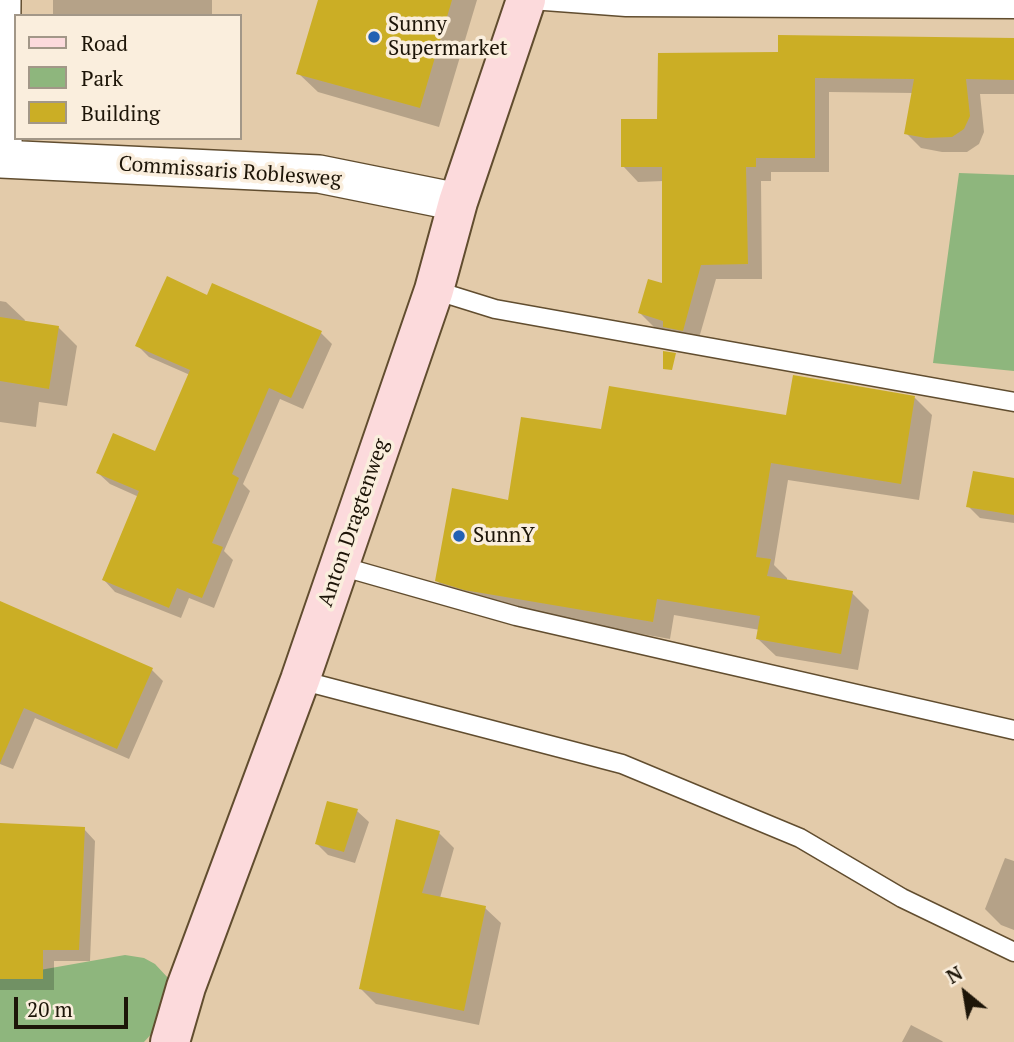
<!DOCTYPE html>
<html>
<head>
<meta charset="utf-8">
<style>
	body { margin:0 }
	#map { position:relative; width:1014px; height:1042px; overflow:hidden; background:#e3cbaa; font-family:"PT Serif",serif }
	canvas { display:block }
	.legend { position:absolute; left:14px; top:14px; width:228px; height:126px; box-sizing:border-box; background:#faeedd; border:2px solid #a29788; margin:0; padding:9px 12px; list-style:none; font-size:21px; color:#1d1508 }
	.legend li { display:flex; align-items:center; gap:14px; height:35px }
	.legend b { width:35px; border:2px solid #a29788 }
	.north { position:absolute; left:930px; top:958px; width:70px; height:70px; -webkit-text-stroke:5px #faeedd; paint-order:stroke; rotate:330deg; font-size:19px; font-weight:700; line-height:28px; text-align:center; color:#1d1508 }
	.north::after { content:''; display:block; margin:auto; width:24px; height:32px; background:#1d1508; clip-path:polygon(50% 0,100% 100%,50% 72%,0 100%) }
	.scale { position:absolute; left:14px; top:997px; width:114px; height:32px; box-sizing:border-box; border:4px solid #1d1508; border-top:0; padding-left:9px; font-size:21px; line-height:24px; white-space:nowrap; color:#1d1508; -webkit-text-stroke:5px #faeedd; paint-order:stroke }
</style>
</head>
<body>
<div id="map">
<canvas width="1014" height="1042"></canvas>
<ul class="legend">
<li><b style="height:9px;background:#fcdadc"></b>Road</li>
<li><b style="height:19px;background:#8eb67d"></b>Park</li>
<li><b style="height:19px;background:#cbae25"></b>Building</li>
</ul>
<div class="north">N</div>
<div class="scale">20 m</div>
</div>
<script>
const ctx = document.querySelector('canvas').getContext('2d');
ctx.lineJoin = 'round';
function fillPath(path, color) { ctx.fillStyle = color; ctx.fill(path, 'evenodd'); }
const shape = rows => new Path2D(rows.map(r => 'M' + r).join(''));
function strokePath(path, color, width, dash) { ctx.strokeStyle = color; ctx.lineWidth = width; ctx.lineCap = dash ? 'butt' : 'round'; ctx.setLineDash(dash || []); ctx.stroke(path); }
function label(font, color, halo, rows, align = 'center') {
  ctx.font = font + ' "PT Serif",serif'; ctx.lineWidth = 7; ctx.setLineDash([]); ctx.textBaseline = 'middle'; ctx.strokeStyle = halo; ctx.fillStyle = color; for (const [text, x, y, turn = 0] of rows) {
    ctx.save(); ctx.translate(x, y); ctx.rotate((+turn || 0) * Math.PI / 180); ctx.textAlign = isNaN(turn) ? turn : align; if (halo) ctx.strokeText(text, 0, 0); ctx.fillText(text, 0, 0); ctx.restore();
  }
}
fillPath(shape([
	[959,173,1014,175,1014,371,933,363],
	[125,955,144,958,155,964,169,979,156,1029,144,1042,0,1042,0,977]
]), '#8eb67d');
fillPath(shape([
	[53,0,212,0,212,16,53,16],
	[320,0,477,0,439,127,318,92,298,73],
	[1014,40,1014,94,980,94,984,132,979,144,967,152,942,152,921,148,906,133,913,93,829,92,829,172,771,172,771,181,761,181,762,279,716,279,697,345,655,328,640,313,664,286,664,181,638,182,623,166,658,120,779,54],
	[208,297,321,333,332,344,303,409,280,399,243,484,250,491,224,551,233,560,214,608,189,598,181,618,115,592,104,580,139,497,110,484,98,473,156,453,190,375,149,357,137,345],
	[0,301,6,302,25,320,24,323,58,327,77,346,67,406,39,402,36,427,0,422],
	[915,398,932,415,919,500,788,480,774,565,787,578,787,581,852,593,869,610,858,670,776,656,758,639,760,630,674,615,670,639,483,606,454,598,437,581,509,503,603,431,788,417],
	[1014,480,1014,523,980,518,968,506],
	[0,603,152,670,163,681,129,759,35,718,13,769,0,764],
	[357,811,369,822,355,863,328,855,317,844],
	[0,825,84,829,95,841,90,961,54,961,54,990,0,990],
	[439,833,454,848,440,898,485,908,501,923,479,1025,376,1004,361,989],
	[1005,858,1014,861,1014,930,1001,925,985,909],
	[911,1025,942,1041,943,1042,902,1042]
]), '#0003');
fillPath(shape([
	[318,0,452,0,420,108,296,74],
	[778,35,1014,38,1014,80,966,79,970,116,964,129,952,137,926,138,904,134,914,79,815,78,815,158,756,158,756,167,746,167,748,264,701,265,683,331,663,327,663,321,638,313,648,279,662,283,662,167,621,167,621,119,657,119,658,53,778,52],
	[167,276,207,295,212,283,322,331,291,398,269,388,232,474,239,478,212,543,223,547,202,598,177,588,169,608,102,580,139,491,96,473,113,433,155,451,190,370,135,346],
	[0,317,59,326,49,389,0,381],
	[663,351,676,353,672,370,663,369],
	[793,375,915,396,901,484,771,463,756,557,771,559,767,576,853,591,841,654,756,639,760,616,657,599,653,622,464,590,435,581,452,488,508,500,521,417,601,429,609,386,786,415],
	[973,471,1014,478,1014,515,966,507],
	[0,601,153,668,117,749,24,708,0,763],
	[327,801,358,809,344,852,315,844],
	[396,819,440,831,422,893,486,906,464,1011,359,989],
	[0,823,85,827,79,950,43,950,43,979,0,979]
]), '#cbae25');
const service = shape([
	[531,0,626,7,1014,9],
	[434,290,495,309,1014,402],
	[340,566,516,616,1014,730],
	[300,680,622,764,800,838,902,898,1014,952]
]);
const minor = shape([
	[2,0,1,102,4,159],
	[0,159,319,174,458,202]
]);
const secondary = shape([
	[170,1042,186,987,300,680,434,290,458,202,526,0]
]);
strokePath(service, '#614d2f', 21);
strokePath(minor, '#614d2f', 40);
strokePath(secondary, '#614d2f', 42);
strokePath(service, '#fff', 18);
strokePath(minor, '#fff', 37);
strokePath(secondary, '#fcdadc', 38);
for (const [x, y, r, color] of [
	[374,37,7,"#2261b3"],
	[459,536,7,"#2261b3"]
]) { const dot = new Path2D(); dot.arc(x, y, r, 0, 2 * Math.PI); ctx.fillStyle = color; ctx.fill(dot); strokePath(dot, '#faeedd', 2.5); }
label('21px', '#1d1508', '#faeedd', [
	["Sunny",388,25],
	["Supermarket",388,49],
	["SunnY",473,536]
], 'left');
label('21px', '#1d1508', '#faeedd', [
	["Commissaris Roblesweg",230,172,4],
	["Anton Dragtenweg",354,523,-71]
]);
</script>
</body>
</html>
